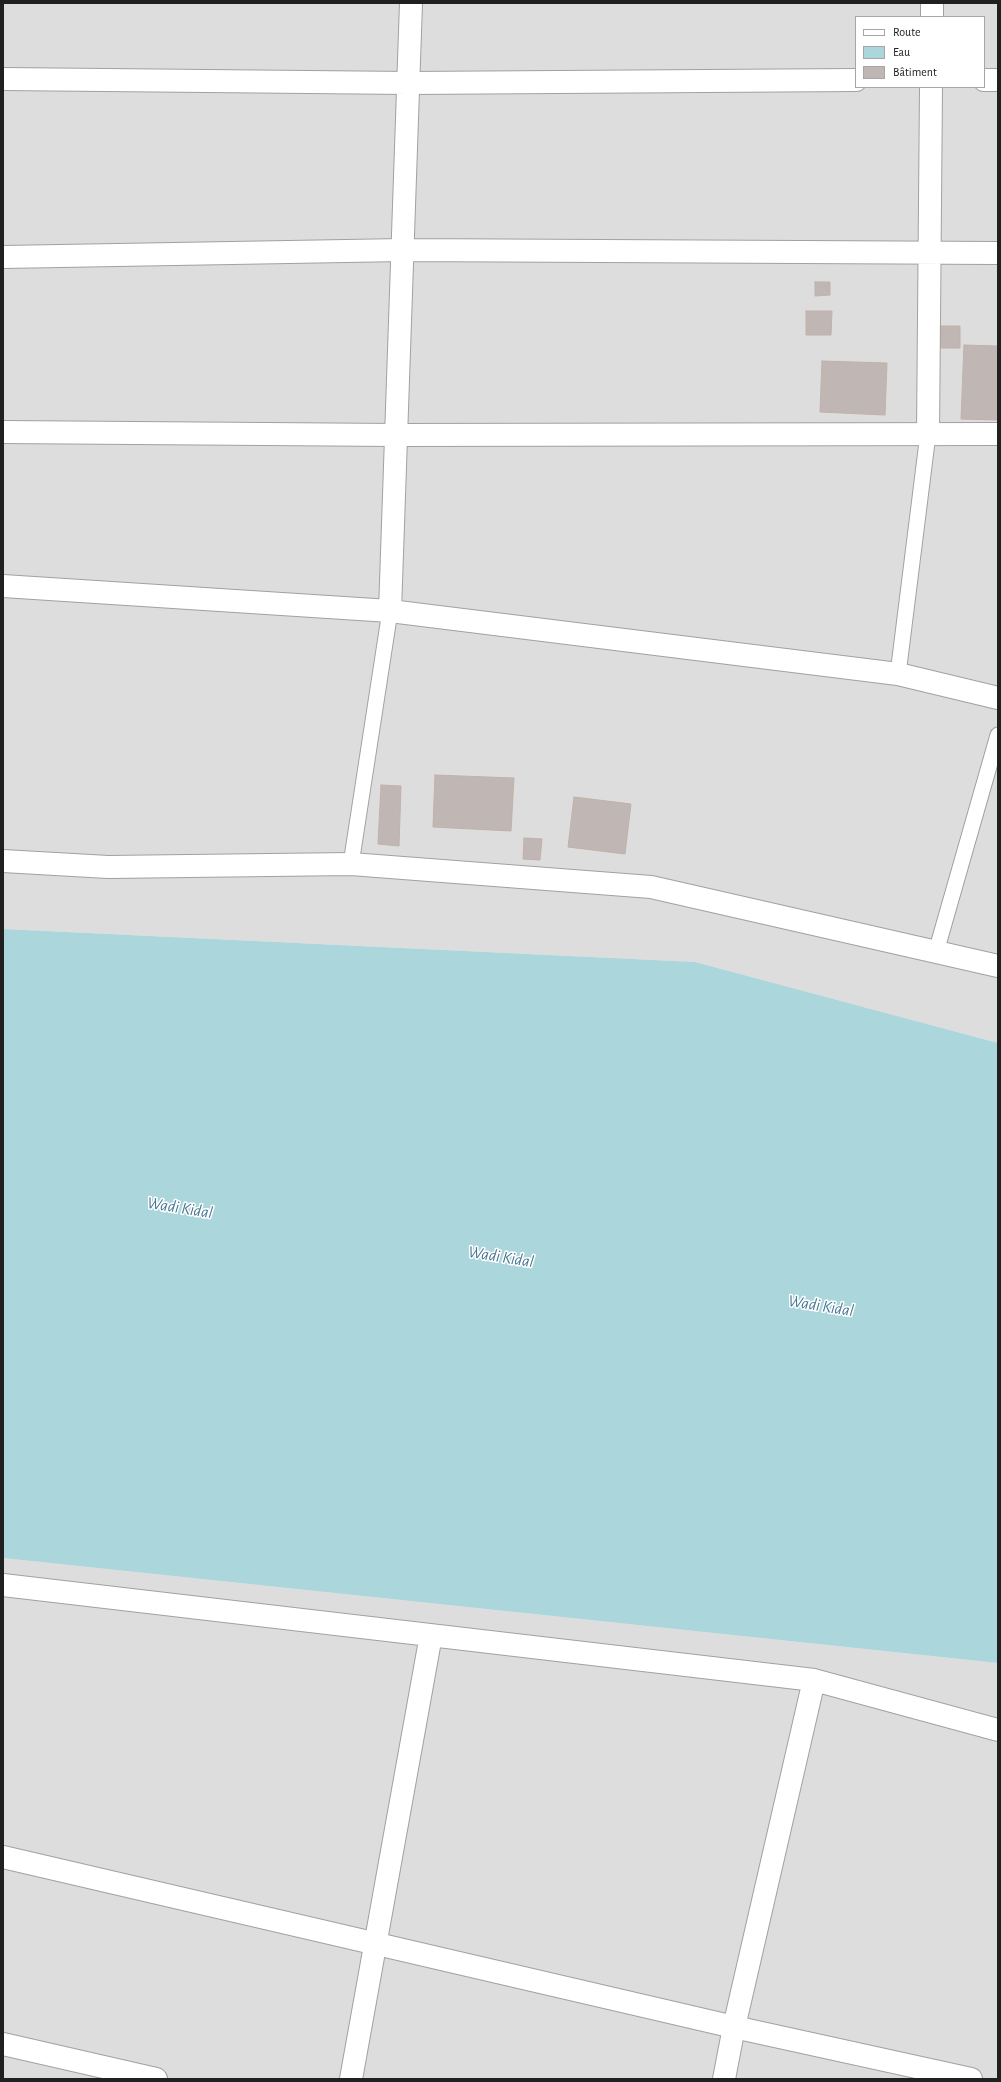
<!DOCTYPE html>
<html>
<head>
<meta charset="utf-8">
<style>
	body { margin:0 }
	#map { position:relative; width:1001px; height:2082px; overflow:hidden; background:#f0ece7; font-family:"Alegreya Sans",sans-serif }
	canvas { display:block }
	.frame { position:absolute; inset:0; border:4px solid #202020; pointer-events:none }
	.legend { position:absolute; left:855px; top:16px; width:130px; height:72px; box-sizing:border-box; background:#fff; border:1px solid #a6a6a6; margin:0; padding:5px 7px; list-style:none; font-size:12px; color:#202020 }
	.legend li { display:flex; align-items:center; gap:8px; height:20px }
	.legend b { width:20px; border:1px solid #a6a6a6 }
</style>
</head>
<body>
<div id="map">
<canvas width="1001" height="2082"></canvas>
<div class="frame"></div>
<ul class="legend">
<li><b style="height:5px;background:#fff"></b>Route</li>
<li><b style="height:11px;background:#abd6db"></b>Eau</li>
<li><b style="height:11px;background:#c0b7b4"></b>Bâtiment</li>
</ul>
</div>
<script>
const ctx = document.querySelector('canvas').getContext('2d');
ctx.lineJoin = 'round';
function fillPath(path, color) { ctx.fillStyle = color; ctx.fill(path, 'evenodd'); }
const shape = rows => new Path2D(rows.map(r => 'M' + r).join(''));
function strokePath(path, color, width, dash) { ctx.strokeStyle = color; ctx.lineWidth = width; ctx.lineCap = dash ? 'butt' : 'round'; ctx.setLineDash(dash || []); ctx.stroke(path); }
function label(font, color, halo, rows, align = 'center') {
  ctx.font = font + ' "Alegreya Sans",sans-serif'; ctx.lineWidth = 3; ctx.setLineDash([]); ctx.textBaseline = 'middle'; ctx.strokeStyle = halo; ctx.fillStyle = color; for (const [text, x, y, turn = 0] of rows) {
    ctx.save(); ctx.translate(x, y); ctx.rotate((+turn || 0) * Math.PI / 180); ctx.textAlign = isNaN(turn) ? turn : align; if (halo) ctx.strokeText(text, 0, 0); ctx.fillText(text, 0, 0); ctx.restore();
  }
}
fillPath(shape([
	[3,3,998,3,998,1043,695,962,3,929],
	[856,17,984,17,984,87,856,87],
	[3,1558,998,1663,998,2079,3,2079]
]), '#dedddd');
fillPath(shape([
	[3,929,695,962,998,1043,998,1663,3,1558]
]), '#abd6db');
const building = shape([
	[815,282,830,282,830,295,815,296,815,282],
	[806,311,832,311,831,335,806,335,806,311],
	[941,326,960,326,960,348,941,348,941,326],
	[964,345,998,346,998,420,961,419,964,345],
	[822,361,887,363,885,415,820,412,822,361],
	[435,775,514,778,511,831,433,827,435,775],
	[381,785,401,786,399,846,378,844,381,785],
	[574,797,631,804,625,854,568,847,574,797],
	[524,838,542,839,540,860,523,859,524,838]
]);
fillPath(building, '#c0b7b4');
strokePath(building, '#c1b1aa', 1);
const service = shape([
	[898,674,928,434],
	[351,864,390,611],
	[936,952,998,735]
]);
const minor = shape([
	[932,17,932,3],
	[3,79,409,83,856,80],
	[984,80,998,80],
	[3,257,403,250,998,253],
	[3,432,396,435,998,434],
	[928,434,931,87],
	[3,586,390,611,898,674,998,698],
	[390,611,411,3],
	[3,861,108,867,351,864,651,887,998,966],
	[3,1585,814,1680,998,1730],
	[3,1857,734,2027,971,2079],
	[3,2044,156,2079],
	[351,2079,431,1635],
	[724,2079,734,2027,814,1680]
]);
strokePath(service, '#a1a1a1', 17);
strokePath(minor, '#a1a1a1', 24);
strokePath(service, '#fff', 15);
strokePath(minor, '#fff', 22);
label('italic 17px', '#487794', '#fff', [
	["Wadi Kidal",180,1208,9],
	["Wadi Kidal",501,1257,9],
	["Wadi Kidal",821,1306,9]
]);
</script>
</body>
</html>
